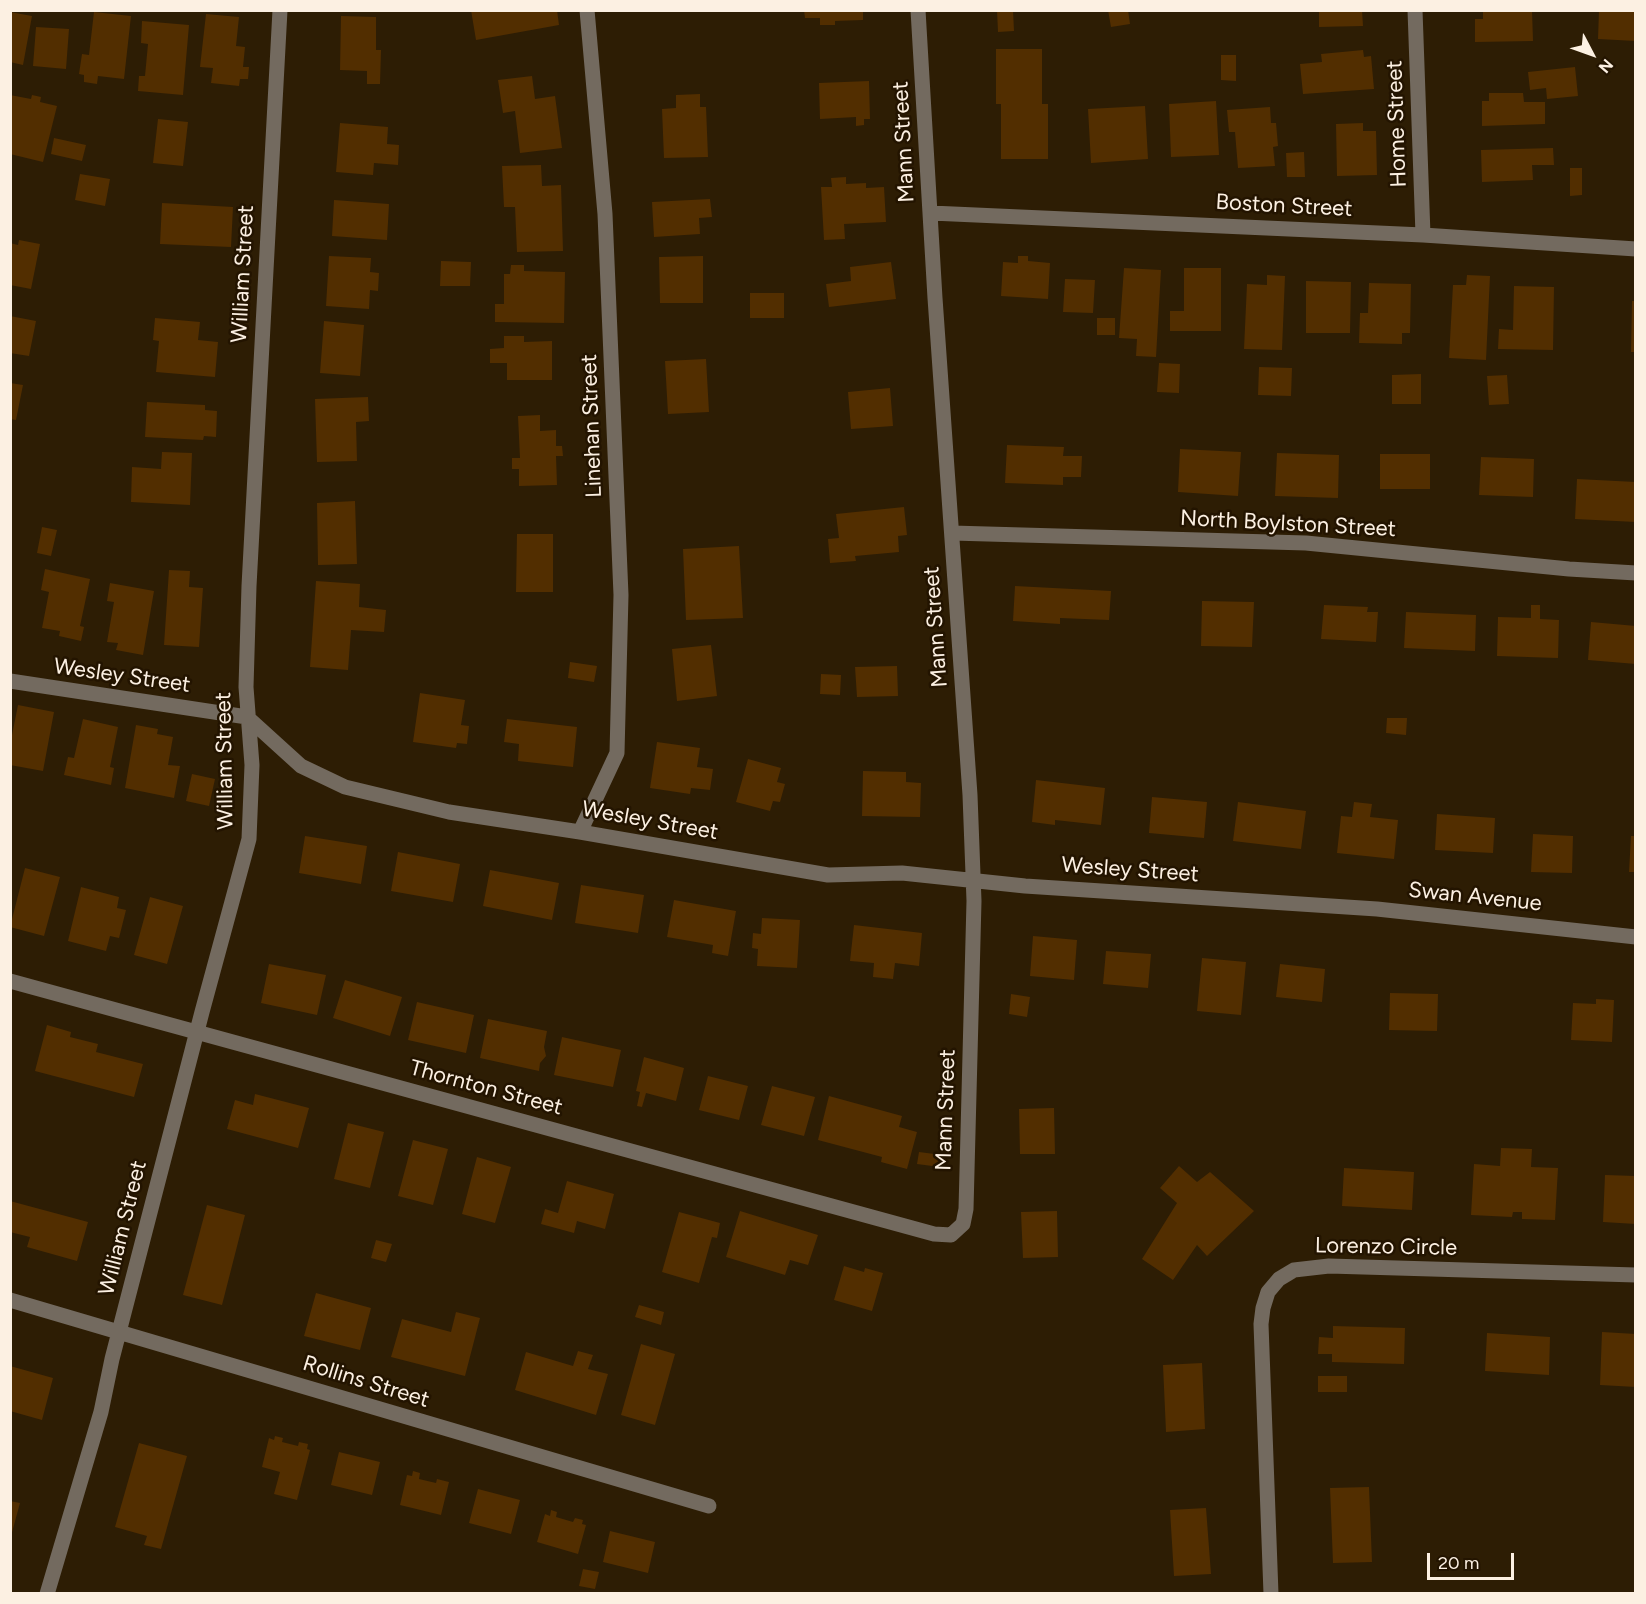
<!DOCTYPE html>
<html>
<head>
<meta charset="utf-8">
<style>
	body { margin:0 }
	#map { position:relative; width:1646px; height:1604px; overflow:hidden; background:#2d1d04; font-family:Figtree,sans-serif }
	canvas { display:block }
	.frame { position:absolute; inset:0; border:12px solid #fcf0e2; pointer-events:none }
	.north { position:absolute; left:1562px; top:24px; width:60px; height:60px; -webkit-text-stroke:4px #231400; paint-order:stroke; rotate:131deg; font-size:16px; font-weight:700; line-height:24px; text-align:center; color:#fcf0e2 }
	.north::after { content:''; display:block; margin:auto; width:21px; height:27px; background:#fcf0e2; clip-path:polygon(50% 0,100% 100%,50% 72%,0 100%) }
	.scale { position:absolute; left:1427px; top:1553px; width:87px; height:27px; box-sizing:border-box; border:3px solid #fcf0e2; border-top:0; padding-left:8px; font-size:18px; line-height:21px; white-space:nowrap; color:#fcf0e2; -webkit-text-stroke:4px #231400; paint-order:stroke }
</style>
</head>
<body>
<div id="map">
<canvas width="1646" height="1604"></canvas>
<div class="frame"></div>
<div class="north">N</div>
<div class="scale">20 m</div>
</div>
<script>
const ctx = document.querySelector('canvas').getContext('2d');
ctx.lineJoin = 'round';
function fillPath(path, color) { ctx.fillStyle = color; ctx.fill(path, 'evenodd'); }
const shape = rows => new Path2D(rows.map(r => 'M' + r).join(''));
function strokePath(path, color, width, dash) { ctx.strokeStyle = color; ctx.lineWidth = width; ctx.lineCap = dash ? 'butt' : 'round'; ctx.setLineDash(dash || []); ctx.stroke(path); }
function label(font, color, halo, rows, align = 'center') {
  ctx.font = font + ' Figtree,sans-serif'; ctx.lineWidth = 5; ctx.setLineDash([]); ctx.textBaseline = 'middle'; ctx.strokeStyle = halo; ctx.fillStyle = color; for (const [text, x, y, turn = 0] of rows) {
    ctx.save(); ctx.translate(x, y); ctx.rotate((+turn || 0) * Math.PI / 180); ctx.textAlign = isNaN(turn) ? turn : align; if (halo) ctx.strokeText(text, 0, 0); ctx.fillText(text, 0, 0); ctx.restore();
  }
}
fillPath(shape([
	[471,10,557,10,559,25,476,40],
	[804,10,863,10,863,20,835,21,835,25,820,25,820,18,805,18],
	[997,10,1013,10,1014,31,998,32],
	[1108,10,1128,10,1130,24,1111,27],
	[1319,10,1362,10,1363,26,1319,27],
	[1532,10,1533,41,1475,42,1475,19,1483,19,1483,11],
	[1599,10,1636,10,1636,41,1598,39],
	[10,12,32,16,23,65,10,62],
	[94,12,131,16,124,79,98,76,97,84,84,82,84,75,79,74,82,54,89,55],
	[206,14,239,17,236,46,245,47,243,67,249,67,248,79,240,79,239,86,211,83,213,68,200,67],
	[341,16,376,17,376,50,381,50,380,84,367,84,367,71,340,70],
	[142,21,189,25,183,95,138,91,139,76,145,76,148,44,141,43],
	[36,27,69,29,66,69,33,66],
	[996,49,1042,49,1042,104,1048,104,1048,159,1001,159,1001,104,996,104],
	[1363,50,1364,57,1371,56,1374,89,1303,94,1300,64,1322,62,1321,54],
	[1221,55,1236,55,1236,81,1221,80],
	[1575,67,1578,96,1547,99,1546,88,1530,90,1528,72],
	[532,76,535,99,555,96,562,148,520,153,515,111,503,113,498,80],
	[869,81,870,119,864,119,864,125,856,126,856,117,820,119,819,83],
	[1489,93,1523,93,1524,102,1545,102,1545,124,1482,126,1482,101,1489,101],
	[700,94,700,107,706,107,708,157,664,158,662,109,676,108,676,95],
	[10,95,31,99,32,95,41,97,40,102,57,106,43,162,10,154],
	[1216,101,1219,155,1171,157,1169,104],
	[1145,106,1148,159,1091,163,1088,109],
	[1270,107,1271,123,1276,123,1278,146,1273,147,1275,166,1238,168,1235,132,1229,132,1227,110],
	[158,119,188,122,183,166,153,163],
	[340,123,388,127,387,144,399,145,398,165,374,163,373,175,336,172],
	[1363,123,1363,131,1376,131,1377,175,1337,176,1336,124],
	[54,138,86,145,82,161,51,154],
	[1553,148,1554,165,1532,165,1533,180,1482,182,1481,150],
	[1304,152,1305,177,1287,177,1286,153],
	[541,165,542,186,561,185,563,251,517,252,515,207,504,207,502,166],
	[1570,168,1582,168,1582,195,1570,196],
	[80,174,110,179,105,206,75,200],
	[846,177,846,184,866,183,866,188,884,187,886,222,844,224,845,239,824,240,821,187,832,187,831,178],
	[710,199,712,217,699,218,700,234,654,237,652,202],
	[334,200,389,204,387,240,332,236],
	[162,203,233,207,231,247,160,244],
	[19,240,40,244,31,289,10,285,10,243,18,245],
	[329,256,371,258,370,272,379,273,378,291,370,290,369,309,326,306],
	[703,256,703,303,660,303,659,257],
	[1018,256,1028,256,1028,261,1050,263,1048,299,1001,296,1003,262,1018,263],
	[441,261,471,262,470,286,440,286],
	[891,262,896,299,829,307,826,284,851,281,850,267],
	[511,265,524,265,524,271,565,272,564,323,495,322,495,304,504,304,504,274,510,274],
	[1124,268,1161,270,1156,357,1136,356,1137,339,1119,338],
	[1184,268,1221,268,1221,331,1170,331,1170,311,1184,311],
	[1267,275,1285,276,1282,350,1244,349,1247,284,1267,285],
	[1467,275,1490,276,1486,360,1449,358,1453,285,1466,285],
	[1065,279,1095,280,1093,313,1063,312],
	[1306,281,1351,282,1350,333,1306,333],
	[1369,283,1411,284,1410,333,1402,333,1402,344,1359,343,1360,313,1368,313],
	[1514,286,1554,287,1553,350,1498,349,1499,329,1513,330],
	[750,293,784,293,784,318,750,318],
	[1632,301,1636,301,1636,352,1631,352],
	[10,316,36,321,29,356,10,353],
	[155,318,200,322,198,340,218,342,215,377,156,372,159,341,153,340],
	[1097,318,1115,318,1115,335,1097,335],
	[324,321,364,325,360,376,320,373],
	[504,336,524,336,524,342,552,341,552,380,507,380,507,363,490,363,490,349,504,348],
	[706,359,709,412,668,414,665,361],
	[1159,363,1180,364,1179,393,1157,392],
	[1259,367,1292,368,1291,396,1258,395],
	[1421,374,1421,404,1392,404,1392,375],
	[1507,375,1509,404,1489,405,1487,376],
	[10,383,23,385,16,420,10,419],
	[890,388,893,426,851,429,848,392],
	[368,397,369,421,356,422,357,461,317,462,315,399],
	[147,402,205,405,205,410,217,411,216,437,204,436,203,440,145,437],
	[540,415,540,431,556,430,556,446,562,446,563,456,556,456,557,485,519,486,519,469,512,469,512,458,520,458,518,416],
	[1007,445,1064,447,1063,456,1082,456,1081,477,1063,477,1063,485,1005,483],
	[1180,449,1241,452,1238,496,1178,492],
	[162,452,192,453,190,505,131,502,132,467,161,469],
	[1277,453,1339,455,1338,498,1275,496],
	[1380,454,1430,454,1430,489,1380,489],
	[1481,457,1534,459,1533,497,1479,495],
	[1577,479,1636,482,1636,522,1575,519],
	[355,501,357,564,318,565,317,503],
	[904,507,907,535,898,536,899,552,855,556,856,561,830,563,828,539,839,538,836,514],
	[42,527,57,530,51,556,37,553],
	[517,534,553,534,553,592,516,592],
	[739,546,743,618,686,620,683,549],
	[45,569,90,579,80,626,84,627,81,641,59,636,60,631,42,628,49,592,41,590],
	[169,570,190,571,189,587,203,588,199,647,164,645],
	[316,581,360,584,359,607,386,610,384,632,351,630,348,670,310,667],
	[110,583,154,591,143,655,116,650,118,643,107,642,114,602,107,601],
	[1015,586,1111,591,1109,620,1060,618,1060,624,1013,621],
	[1202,601,1254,602,1252,647,1201,646],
	[1324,605,1368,607,1367,612,1378,612,1376,642,1321,639],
	[1531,605,1540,605,1540,619,1559,620,1558,658,1497,656,1498,617,1531,618],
	[1406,612,1476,615,1475,651,1404,648],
	[1591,622,1636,626,1636,664,1588,660],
	[711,645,717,696,677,701,672,649],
	[570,662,597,666,594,682,568,678],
	[897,666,898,696,857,697,855,667],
	[821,674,841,675,840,695,820,694],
	[420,693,465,700,461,725,469,726,467,744,457,743,456,748,413,742],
	[18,705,54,712,43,771,10,765,10,745],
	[1387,718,1407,718,1406,735,1386,733],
	[83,719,118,727,110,767,114,768,111,785,64,775,68,757,74,758],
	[507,719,577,727,573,767,518,761,519,744,504,742],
	[136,725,158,729,157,734,173,737,168,765,180,766,174,798,125,788],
	[657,742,700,748,697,767,713,769,710,790,691,788,690,794,650,788],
	[748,759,781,768,777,782,785,784,780,802,773,801,770,811,736,802],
	[863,771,906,772,906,782,921,783,920,817,862,816],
	[192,774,215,779,209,806,186,801],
	[1036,780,1105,788,1101,825,1055,820,1055,825,1032,822],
	[1152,797,1207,802,1204,838,1149,833],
	[1238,802,1306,811,1301,849,1233,841],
	[1354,802,1372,804,1370,817,1398,820,1394,859,1337,853,1341,816,1352,817],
	[1437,814,1495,818,1493,853,1435,850],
	[1533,834,1573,836,1572,873,1531,872],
	[305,836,367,846,361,884,299,873],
	[1631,836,1636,836,1636,872,1629,872],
	[398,852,460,864,453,902,391,891],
	[25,868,60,877,44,936,10,927],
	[490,870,559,883,552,920,483,906],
	[581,885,644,895,638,933,575,923],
	[81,887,119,897,117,908,126,910,119,938,110,936,106,951,68,941],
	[150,897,183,906,167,964,134,955],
	[674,900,736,911,728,956,712,953,713,945,667,937],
	[762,918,800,920,797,968,757,966,758,949,752,948,753,933,761,934],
	[854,925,922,933,919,966,895,963,893,979,873,977,874,963,850,961],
	[1033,936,1077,940,1074,980,1030,976],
	[1106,951,1151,954,1148,988,1103,984],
	[1202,958,1246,962,1241,1015,1197,1011],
	[269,964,326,975,317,1015,261,1003],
	[1280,964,1325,969,1322,1002,1276,997],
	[345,980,402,997,390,1036,333,1018],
	[1390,993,1438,994,1437,1031,1389,1030],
	[1011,994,1030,997,1027,1017,1009,1014],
	[1596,999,1614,1000,1612,1042,1571,1040,1573,1003,1596,1004],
	[417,1002,474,1015,466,1053,408,1040],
	[488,1019,547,1031,544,1047,546,1056,540,1063,539,1071,480,1058],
	[47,1025,71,1032,70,1037,98,1044,96,1052,143,1064,134,1097,35,1071],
	[562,1037,621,1050,613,1087,554,1075],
	[644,1057,684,1068,676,1101,646,1093,642,1107,637,1106,640,1092,636,1091],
	[708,1076,748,1086,739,1120,699,1110],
	[772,1086,815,1097,804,1136,761,1125],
	[255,1094,309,1108,298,1148,227,1129,235,1100,253,1105],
	[829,1096,902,1116,899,1127,917,1132,907,1169,881,1162,882,1157,818,1140],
	[1054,1108,1055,1154,1020,1154,1019,1109],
	[348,1123,384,1132,370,1188,334,1179],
	[413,1140,448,1149,433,1205,398,1196],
	[1501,1148,1532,1149,1531,1167,1558,1168,1555,1220,1522,1219,1522,1212,1513,1212,1512,1217,1471,1215,1474,1164,1500,1166],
	[919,1152,942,1155,940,1167,917,1164],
	[477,1157,511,1167,495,1223,462,1214],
	[1179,1166,1197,1182,1210,1172,1254,1211,1207,1256,1197,1245,1173,1280,1142,1259,1177,1203,1160,1188],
	[1344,1168,1414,1172,1412,1210,1342,1206],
	[1605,1175,1636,1176,1636,1224,1603,1222],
	[567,1181,614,1194,605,1229,577,1221,574,1233,541,1224,545,1209,558,1213],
	[10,1201,88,1222,77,1261,27,1247,30,1237,10,1232],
	[207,1205,245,1215,222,1305,183,1295],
	[740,1211,818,1235,808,1265,790,1260,785,1275,726,1257],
	[1057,1211,1058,1257,1023,1258,1021,1212],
	[679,1212,720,1223,717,1238,712,1237,699,1283,662,1272],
	[376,1240,392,1244,386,1262,371,1258],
	[844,1266,864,1272,865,1268,883,1273,872,1311,834,1300],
	[316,1293,371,1308,360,1350,304,1336],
	[639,1305,664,1312,661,1325,635,1317],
	[456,1312,480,1318,465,1376,391,1357,402,1319,451,1332],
	[1333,1326,1405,1328,1404,1364,1332,1362,1332,1354,1318,1354,1319,1337,1333,1338],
	[1602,1332,1636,1334,1636,1387,1600,1385],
	[1487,1333,1550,1337,1549,1375,1485,1371],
	[641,1344,675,1354,655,1425,621,1415],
	[578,1351,593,1355,588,1369,608,1374,596,1415,515,1390,526,1352,573,1366],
	[1202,1363,1205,1429,1166,1432,1163,1365],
	[10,1366,53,1378,42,1420,10,1411],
	[1318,1376,1347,1376,1347,1392,1318,1392],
	[275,1436,283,1438,282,1442,298,1446,299,1442,308,1444,307,1449,310,1450,297,1500,274,1494,280,1472,262,1467,269,1438,274,1440],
	[139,1443,187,1456,161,1549,144,1545,147,1536,115,1527],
	[339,1452,380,1462,372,1495,331,1485],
	[413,1471,420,1473,419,1479,436,1483,437,1479,449,1482,441,1515,400,1505,407,1475,412,1476],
	[1369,1487,1372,1562,1333,1563,1330,1488],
	[478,1489,520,1500,511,1534,469,1523],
	[10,1501,20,1503,11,1536,10,1536],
	[1206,1508,1211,1574,1174,1576,1170,1510],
	[551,1510,557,1512,556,1517,573,1522,575,1518,583,1520,582,1524,586,1525,578,1554,537,1542,545,1514,550,1516],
	[610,1531,655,1542,648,1573,603,1562],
	[583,1569,599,1572,595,1589,579,1586]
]), '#522e00');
strokePath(shape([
	[1415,10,1423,235],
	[931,213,1423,235,1636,249],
	[952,533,1306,543,1569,569,1636,573],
	[10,681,247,717,301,766,345,787,449,812,580,832,828,875,902,873,1025,886,1377,909,1636,937],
	[580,832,617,753,621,595,605,214,587,10],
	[10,981,934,1234,951,1235,963,1224,966,1209,974,901,970,795,935,298,918,10],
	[10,1300,709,1506],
	[47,1594,101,1412,112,1359,202,1012,249,839,252,765,246,687,249,586,280,10],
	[1271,1594,1261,1324,1263,1308,1268,1292,1279,1279,1294,1270,1329,1266,1636,1275]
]), '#736a5f', 15);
label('22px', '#fcf0e2', '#231400', [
	["Home Street",1397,124,-92],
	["Mann Street",904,142,-93],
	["Boston Street",1284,206,3],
	["William Street",243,274,-87],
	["Linehan Street",592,426,-92],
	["North Boylston Street",1288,524,3],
	["Mann Street",936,627,-94],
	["Wesley Street",122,676,8],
	["William Street",225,761,-91],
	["Wesley Street",650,821,10],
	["Wesley Street",1130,870,4],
	["Swan Avenue",1475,897,6],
	["Thornton Street",486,1088,15],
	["Mann Street",946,1110,-88],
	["William Street",123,1228,-76],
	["Lorenzo Circle",1386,1247,1],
	["Rollins Street",366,1382,17]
]);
</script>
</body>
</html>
